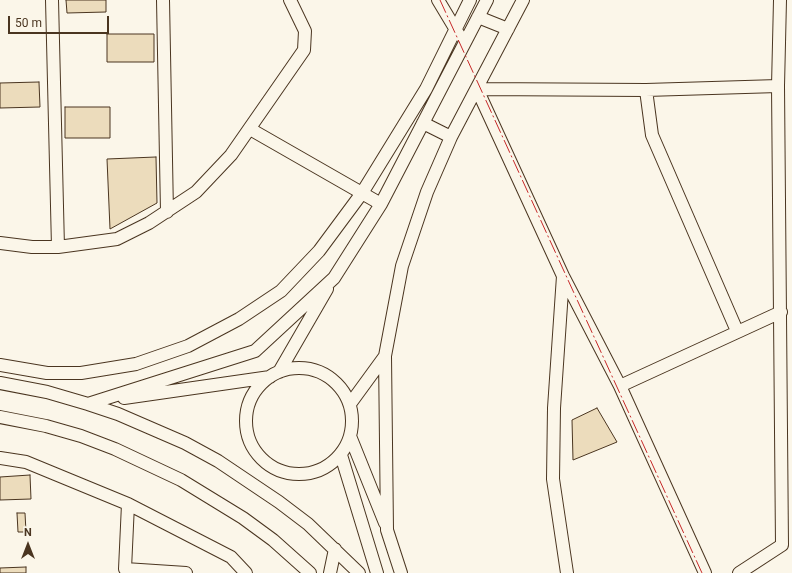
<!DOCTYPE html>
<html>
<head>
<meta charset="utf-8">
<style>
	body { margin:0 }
	#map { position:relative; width:792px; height:573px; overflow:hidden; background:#fbf6e9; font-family:Roboto,sans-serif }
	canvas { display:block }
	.north { position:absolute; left:8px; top:525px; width:40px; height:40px; -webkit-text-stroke:3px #fbf6e9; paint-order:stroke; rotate:0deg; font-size:11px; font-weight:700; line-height:16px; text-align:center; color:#4a3520 }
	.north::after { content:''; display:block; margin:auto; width:14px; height:18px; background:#4a3520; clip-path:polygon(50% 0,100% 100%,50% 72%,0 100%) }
	.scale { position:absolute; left:8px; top:16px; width:101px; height:18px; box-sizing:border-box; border:2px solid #4a3520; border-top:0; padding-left:5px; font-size:12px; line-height:14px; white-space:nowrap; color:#4a3520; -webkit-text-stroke:3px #fbf6e9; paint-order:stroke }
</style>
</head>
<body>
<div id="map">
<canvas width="792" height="573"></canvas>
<div class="north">N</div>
<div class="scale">50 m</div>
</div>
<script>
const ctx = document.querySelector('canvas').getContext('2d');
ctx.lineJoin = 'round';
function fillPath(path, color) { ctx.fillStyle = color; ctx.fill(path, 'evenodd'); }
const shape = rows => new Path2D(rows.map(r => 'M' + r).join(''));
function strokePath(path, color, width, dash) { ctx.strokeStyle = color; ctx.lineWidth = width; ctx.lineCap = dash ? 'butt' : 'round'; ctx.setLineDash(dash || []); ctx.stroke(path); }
const building = shape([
	[66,0,106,0,106,12,67,13,66,0],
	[107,34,154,34,154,62,107,62,107,34],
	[39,82,40,107,0,108,0,83,39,82],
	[65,107,110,107,110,138,65,138,65,107],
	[156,157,157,203,110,229,107,159,156,157],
	[597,408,617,442,573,460,572,420,597,408],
	[30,475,31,499,0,500,0,477,30,475],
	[17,513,25,513,26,532,18,532,17,513],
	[26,567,26,573,0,573,0,568,26,567]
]);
fillPath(building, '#ecdcbc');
strokePath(building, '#4a3520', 1);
const minor = shape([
	[52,0,58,247],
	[163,0,167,212],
	[438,0,459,35],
	[478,17,508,29],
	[646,90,652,135,737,331],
	[423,123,451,137],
	[250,129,381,204],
	[0,243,32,247,58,247,117,239,149,223,196,192,231,155,304,50,305,31,290,0],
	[563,276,554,408,553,479,567,573],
	[0,365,47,373,81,373,136,364,188,346,239,319,281,291,319,251,362,193,426,89,470,0],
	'246 421a53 53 0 1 1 106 0a53 53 0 1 1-106 0Z',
	[279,372,327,289],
	[0,383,47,392,88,404,118,414,185,443,218,461,279,502,308,524,359,573],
	[620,386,781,312],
	[124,398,270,377],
	[88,404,255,351,334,278,381,204,487,0],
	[350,404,385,356],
	[0,417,46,426,81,436,115,449,181,480,243,518,273,540,310,573],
	[350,436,385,523],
	[341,455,377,573],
	[0,458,26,462,128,504,231,557,246,573],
	[128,504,125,569,186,573],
	[330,573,335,549],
	[401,573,387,530,385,356,402,266,427,192,451,137,523,0],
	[705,573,620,386,563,276,477,89,646,90,778,86],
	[739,573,782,545,778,86,780,0]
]);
strokePath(minor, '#4a3520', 14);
strokePath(minor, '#fbf6e9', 12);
strokePath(shape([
	[440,0,702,573]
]), '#c62828', 1, [14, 3, 2, 3]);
</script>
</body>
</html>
